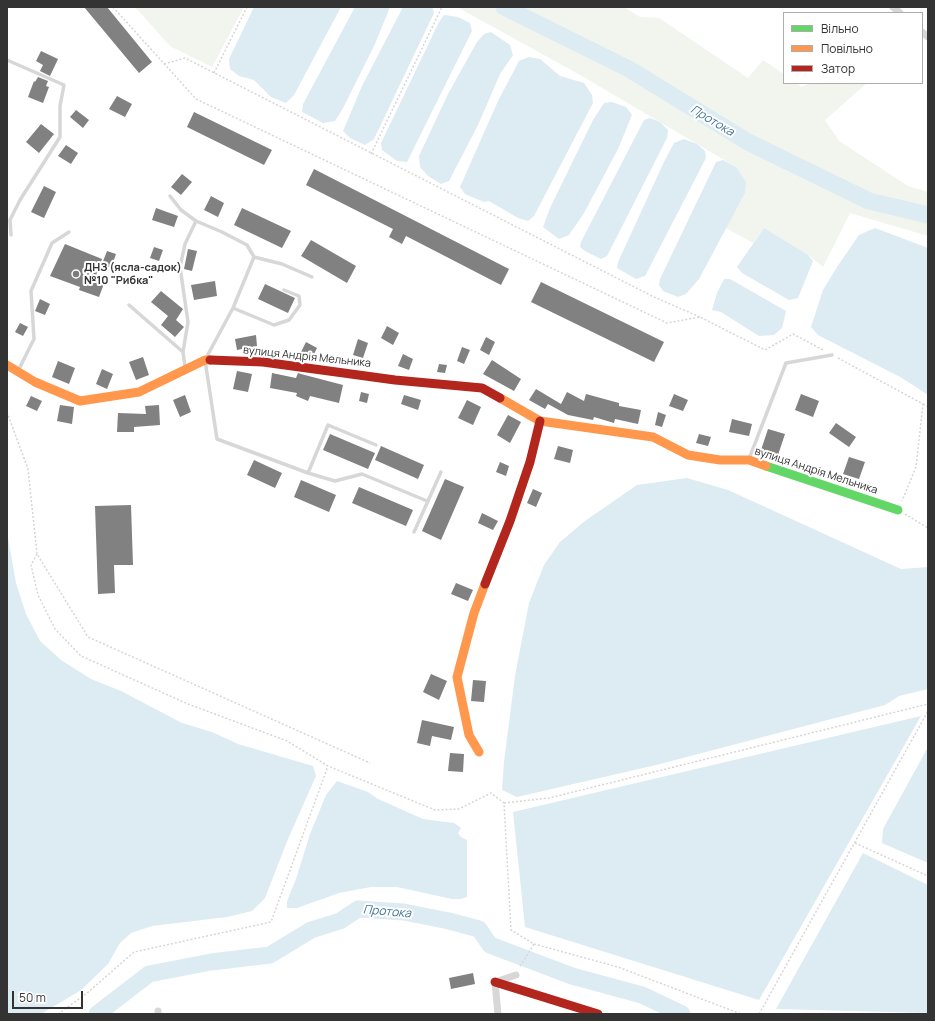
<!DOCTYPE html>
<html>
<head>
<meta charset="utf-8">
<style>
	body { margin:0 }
	#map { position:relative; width:935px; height:1021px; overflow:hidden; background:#fff; font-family:Manrope,sans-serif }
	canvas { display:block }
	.frame { position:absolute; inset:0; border:8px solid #333; pointer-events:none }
	.legend { position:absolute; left:783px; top:12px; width:140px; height:72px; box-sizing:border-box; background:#fff; border:1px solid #adadad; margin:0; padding:5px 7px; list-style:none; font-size:12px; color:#333 }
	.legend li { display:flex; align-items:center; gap:8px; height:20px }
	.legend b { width:20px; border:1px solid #adadad }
	.scale { position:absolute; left:12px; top:991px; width:71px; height:18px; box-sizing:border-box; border:2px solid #333; border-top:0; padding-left:5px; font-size:12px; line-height:14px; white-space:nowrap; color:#333; -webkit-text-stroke:3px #fff; paint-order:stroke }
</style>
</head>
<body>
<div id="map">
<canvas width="935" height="1021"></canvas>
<div class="frame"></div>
<ul class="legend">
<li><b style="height:5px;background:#63d668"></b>Вільно</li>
<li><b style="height:5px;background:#ff974d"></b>Повільно</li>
<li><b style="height:5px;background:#b3261e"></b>Затор</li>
</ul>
<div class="scale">50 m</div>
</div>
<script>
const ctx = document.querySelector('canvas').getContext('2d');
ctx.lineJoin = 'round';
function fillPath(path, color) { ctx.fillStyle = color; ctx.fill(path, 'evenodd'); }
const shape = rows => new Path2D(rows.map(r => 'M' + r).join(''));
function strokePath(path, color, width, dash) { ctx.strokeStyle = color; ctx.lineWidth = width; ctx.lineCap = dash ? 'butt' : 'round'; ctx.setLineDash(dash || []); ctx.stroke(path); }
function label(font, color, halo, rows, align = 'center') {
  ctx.font = font + ' Manrope,sans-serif'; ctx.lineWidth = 4; ctx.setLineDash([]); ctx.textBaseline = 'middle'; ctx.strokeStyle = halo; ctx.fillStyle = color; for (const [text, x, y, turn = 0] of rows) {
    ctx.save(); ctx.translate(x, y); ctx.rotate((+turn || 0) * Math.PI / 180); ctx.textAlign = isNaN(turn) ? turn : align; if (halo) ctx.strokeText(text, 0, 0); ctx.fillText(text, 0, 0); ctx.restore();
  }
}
fillPath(shape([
	[135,7,244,7,212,67,170,46],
	[457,7,624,7,640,17,659,18,748,78,763,60,784,74,784,83,796,83,802,87,809,83,867,83,825,120,839,141,908,186,928,192,928,236,850,213,823,267,807,254,764,228,753,243,726,228,745,193,736,167,582,76]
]), '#f1f5ed');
fillPath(shape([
	[254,7,341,7,294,95,286,103,271,97,254,80,239,76,230,69,229,59],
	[355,7,390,7,375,44,342,110,335,121,323,123,302,112,303,104],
	[403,7,432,7,434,13,374,139,365,145,350,138,343,131,362,86],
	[444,15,458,17,470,23,472,31,407,162,397,161,382,150,381,143,439,22],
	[491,32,510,45,513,55,500,74,478,125,449,181,441,184,428,176,420,167,419,156,448,94,477,42,484,34],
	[529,57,540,59,560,76,584,83,592,95,593,103,534,216,528,221,518,218,489,201,484,202,465,194,460,187,498,101,519,61],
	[612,102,626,107,632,115,618,149,584,213,569,235,559,239,543,227,550,208,593,120,604,103],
	[650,118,660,122,668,130,667,138,607,256,601,259,585,251,580,247,581,242,644,120],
	[684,139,697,144,705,151,706,158,645,276,636,279,617,268,618,262,664,162,674,143],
	[723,160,736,167,746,182,745,193,699,279,686,294,678,297,663,291,659,285,660,279,716,162],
	[764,228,807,254,813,261,798,298,789,300,742,273,737,267],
	[875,228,928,248,928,395,902,378,818,335,811,327,823,290,837,267,859,235],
	[724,279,730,279,786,311,782,328,774,335,759,336,721,312,712,310,717,293],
	[687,478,728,490,901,569,928,567,928,689,899,696,885,705,656,765,517,797,502,790,504,762,515,676,529,603,544,565,560,542,585,521,637,485],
	[7,532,16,583,26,614,40,641,61,660,91,679,121,691,182,723,212,732,238,744,313,766,316,776,288,839,265,898,252,911,227,917,152,926,131,933,120,943,108,964,81,990,41,1014,7,1014],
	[921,716,759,1000,525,927,513,812],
	[928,747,928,863,882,843,883,829],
	[337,781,368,792,378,799,423,819,454,823,461,828,458,833,461,837,467,840,467,897,461,899,452,899,397,887,371,887,339,893,297,908,287,908,287,901,296,879,310,834,326,795],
	[863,853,928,885,928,1013,776,1009]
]), '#ddebf3');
strokePath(shape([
	[504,7,629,69,748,142,869,201,928,215],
	[97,1014,149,974,211,962,270,955,311,930,340,921,358,909,404,912,449,921,479,929,490,945,572,976,642,995,682,1014]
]), '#ddebf3', 17);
fillPath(shape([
	[84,7,107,7,152,62,139,73],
	[41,51,58,59,50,76,40,71,43,65,36,61],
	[38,77,48,81,46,86,49,87,43,103,28,97,34,81,35,82],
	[117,96,132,104,125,117,109,109],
	[76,110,89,120,83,128,70,117],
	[194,112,272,150,264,165,187,127],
	[41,124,54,134,39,153,26,142],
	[66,145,78,153,71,164,58,156],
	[314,169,509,269,501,285,406,236,402,244,389,237,393,229,306,185],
	[182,174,192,182,181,195,171,187],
	[44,186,56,192,44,218,31,212],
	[211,196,224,203,218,217,204,210],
	[156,208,178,216,174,227,152,220],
	[242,208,291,231,282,248,234,225],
	[311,240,356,266,347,283,301,256],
	[65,244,102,259,95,278,105,281,99,297,79,290,80,287,50,276],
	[154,247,163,250,159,261,150,258],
	[188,249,197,251,192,271,184,269],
	[107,251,116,254,111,268,102,264],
	[215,281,217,296,194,300,191,285],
	[541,282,664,342,654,362,531,302],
	[265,284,295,298,288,313,258,299],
	[161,291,183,309,176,320,184,327,175,337,161,325,168,316,151,302],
	[40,299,50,304,45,315,35,311],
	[20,323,28,327,23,336,15,332],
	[387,326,399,333,393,345,381,338],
	[256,335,257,346,237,350,235,339],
	[486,337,495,342,489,355,480,350],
	[358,339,368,343,363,358,353,355],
	[306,342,317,348,311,360,300,354],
	[462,347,470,350,464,364,457,361],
	[403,354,413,359,409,370,398,366],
	[143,357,149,375,136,380,129,362],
	[492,360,521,379,514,391,483,374],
	[58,361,75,368,69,384,52,377],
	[439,364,447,365,445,373,437,372],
	[102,369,113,374,107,389,96,384],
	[237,371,252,374,248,392,233,389],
	[272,373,296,378,298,373,301,374,343,385,339,403,310,396,308,401,296,396,297,393,270,388],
	[536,389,561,404,567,392,584,401,586,394,619,403,619,406,641,410,638,424,615,419,614,423,594,417,593,420,568,415,548,404,545,409,529,400],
	[361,392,369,394,367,403,359,401],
	[674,394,688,400,683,411,669,406],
	[801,394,819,401,813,417,795,410],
	[185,395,191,412,180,417,173,400],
	[404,395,421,400,418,410,401,404],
	[31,396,42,401,37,411,26,406],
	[467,400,481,407,473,425,458,418],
	[60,405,74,407,72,424,57,421],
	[159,405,160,425,134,427,134,432,117,432,118,413,146,414,145,406],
	[658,412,666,415,662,427,655,425],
	[508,415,521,422,510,443,497,435],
	[732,419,752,424,749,436,729,432],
	[836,423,856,437,849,447,829,433],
	[768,429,785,434,778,455,761,450],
	[330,434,375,453,368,469,323,450],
	[699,434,711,437,708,446,696,443],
	[381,446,424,465,418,479,375,460],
	[558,446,573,450,570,463,554,459],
	[849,457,865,462,859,479,843,474],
	[254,460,282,473,275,488,247,475],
	[500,462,509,466,506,476,496,472],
	[445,479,464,487,441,540,422,531],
	[301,480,336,495,329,512,294,497],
	[359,487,413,510,406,526,352,503],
	[533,489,542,493,536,507,527,503],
	[131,505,133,565,114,565,115,593,98,594,95,506],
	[482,513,498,521,493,530,478,523],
	[456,583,473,590,468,601,451,594],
	[431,674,447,681,439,700,423,692],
	[473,680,486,681,484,702,471,701],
	[422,720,454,727,451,740,432,736,430,746,417,743],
	[450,753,464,754,463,772,448,771],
	[473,973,475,984,451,989,449,978]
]), '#818181');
strokePath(shape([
	[113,7,196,99,667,323,700,317,765,350,793,334,823,350],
	[164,64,185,58,654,297,700,317],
	[214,73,247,7],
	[371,154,442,7],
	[838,358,923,404,916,467,902,501],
	[923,404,928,407],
	[7,412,28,469,37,554,88,637,370,763],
	[905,514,928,528],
	[37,554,31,565,38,595,55,629,81,656,188,704,287,741,328,766,435,810,459,809,491,793,504,803,511,930,534,944,519,968],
	[504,803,549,798,928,704],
	[855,843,928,876],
	[534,944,618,967,741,1014],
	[58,1014,86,994,134,952,271,922,328,766],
	[759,1014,928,711]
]), '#d6d6d6', 1.5, [2, 2]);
strokePath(shape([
	[7,60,64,85,60,106,60,137,20,200,10,220,11,235],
	[170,196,181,210,196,221],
	[254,257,282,264,312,277],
	[129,305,183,352],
	[233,308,274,325,289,320,300,305,299,296,284,290],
	[185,367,183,352,188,322,180,267,185,244,196,221,222,232,247,245,254,257,233,308,205,360,217,439,308,473,335,481,362,474,427,501],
	[18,371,34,339,31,291,52,243,69,232],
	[749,459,786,363,832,355],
	[308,473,328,425,376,445],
	[414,532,441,472]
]), '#d7d7d7', 3.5);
strokePath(shape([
	[893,7,900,13],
	[922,32,928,37],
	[158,1011,158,1014],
	[498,1014,495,982,516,975]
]), '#d7d7d7', 7);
strokePath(shape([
	[766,466,898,510]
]), '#63d668', 9);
strokePath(shape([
	[7,365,35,382,80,401,139,392,205,360,210,360],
	[500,398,540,421,653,437,688,455,720,460,749,460,766,466],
	[479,752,469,735,457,677,474,613,485,584]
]), '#ff974d', 9);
strokePath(shape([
	[210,360,263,362,395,380,482,388,500,398],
	[485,584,510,521,530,462,540,421],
	[495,982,598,1014]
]), '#b3261e', 9);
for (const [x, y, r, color] of [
	[76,274,4,"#7a7a7a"]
]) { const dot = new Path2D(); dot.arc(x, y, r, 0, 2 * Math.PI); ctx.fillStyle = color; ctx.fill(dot); strokePath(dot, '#fff', 1.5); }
label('bold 11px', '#333', '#fff', [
	["ДНЗ (ясла-садок)",84,268],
	["№10 \"Рибка\"",84,281]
], 'left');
label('11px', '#333', '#fff', [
	["вулиця Андрія Мельника",307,357,6],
	["вулиця Андрія Мельника",816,471,18]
]);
label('italic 12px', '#3f7597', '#fff', [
	["Протока",712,121,31],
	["Протока",387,912,5]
]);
</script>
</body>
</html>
